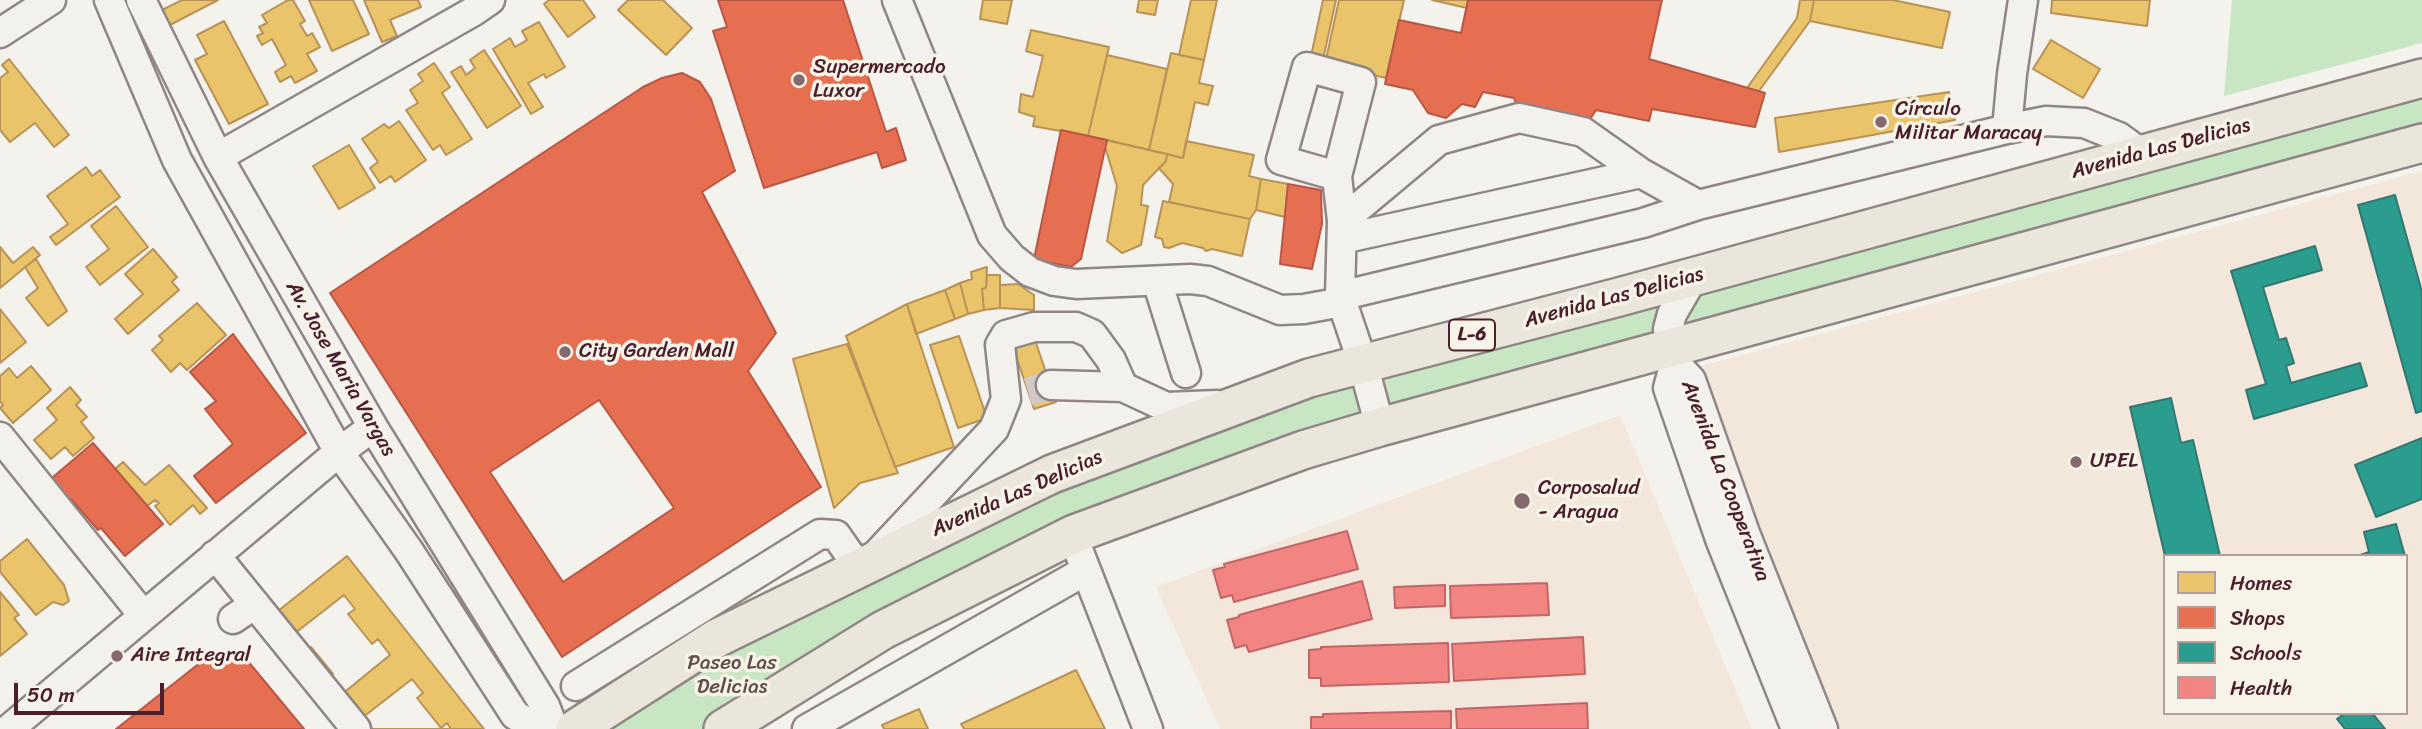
<!DOCTYPE html>
<html>
<head>
<meta charset="utf-8">
<style>
	body { margin:0 }
	#map { position:relative; width:2422px; height:729px; overflow:hidden; background:#f4f2ec; font-family:Sriracha,sans-serif }
	canvas { display:block }
	.legend { position:absolute; left:2163px; top:554px; width:245px; height:161px; box-sizing:border-box; background:#f7f3e8; border:2px solid #b29e9c; margin:0; padding:9px 12px; list-style:none; font-size:21px; color:#4a1f2b }
	.legend li { display:flex; align-items:center; gap:14px; height:35px }
	.legend b { width:35px; border:2px solid #b29e9c }
	.scale { position:absolute; left:14px; top:683px; width:150px; height:32px; box-sizing:border-box; border:4px solid #4a1f2b; border-top:0; padding-left:9px; font-size:21px; line-height:24px; white-space:nowrap; color:#4a1f2b; -webkit-text-stroke:5px #f7f3e8; paint-order:stroke }
</style>
</head>
<body>
<div id="map">
<canvas width="2422" height="729"></canvas>
<ul class="legend">
<li><b style="height:19px;background:#e9c46a"></b>Homes</li>
<li><b style="height:19px;background:#e76f51"></b>Shops</li>
<li><b style="height:19px;background:#2a9d8f"></b>Schools</li>
<li><b style="height:19px;background:#f28482"></b>Health</li>
</ul>
<div class="scale">50 m</div>
</div>
<script>
const ctx = document.querySelector('canvas').getContext('2d');
ctx.lineJoin = 'round';
function fillPath(path, color) { ctx.fillStyle = color; ctx.fill(path, 'evenodd'); }
const shape = rows => new Path2D(rows.map(r => 'M' + r).join(''));
function strokePath(path, color, width, dash) { ctx.strokeStyle = color; ctx.lineWidth = width; ctx.lineCap = dash ? 'butt' : 'round'; ctx.setLineDash(dash || []); ctx.stroke(path); }
function label(font, color, halo, rows, align = 'center') {
  ctx.font = font + ' Sriracha,sans-serif'; ctx.lineWidth = 7; ctx.setLineDash([]); ctx.textBaseline = 'middle'; ctx.strokeStyle = halo; ctx.fillStyle = color; for (const [text, x, y, turn = 0] of rows) {
    ctx.save(); ctx.translate(x, y); ctx.rotate((+turn || 0) * Math.PI / 180); ctx.textAlign = isNaN(turn) ? turn : align; if (halo) ctx.strokeText(text, 0, 0); ctx.fillText(text, 0, 0); ctx.restore();
  }
}
fillPath(shape([
	[2422,171,2422,729,1833,729,1694,368],
	[2165,556,2406,556,2406,713,2165,713],
	[1620,415,1752,729,1220,729,1156,587]
]), '#f3e7db');
fillPath(shape([
	[2232,0,2422,0,2422,43,2224,96],
	[2422,78,2422,143,1074,534,723,729,575,729,717,638,1309,378]
]), '#c8e6c3');
const homes = shape([
	[182,0,218,0,168,26,160,11,182,0],
	[288,0,293,0,305,21,300,24,307,36,312,33,320,47,307,54,317,71,295,83,291,76,280,82,275,72,286,65,272,39,262,45,257,36,263,33,259,27,267,23,262,15,288,0],
	[309,0,353,0,369,34,332,51,309,0],
	[364,0,418,0,421,7,390,20,397,36,382,42,364,0],
	[549,0,583,0,595,17,568,37,544,4,549,0],
	[628,0,663,0,692,28,666,55,618,10,628,0],
	[983,0,1012,0,1007,24,980,19,983,0],
	[1139,0,1158,0,1155,15,1137,12,1139,0],
	[1191,0,1217,0,1204,60,1179,55,1191,0],
	[1323,0,1336,0,1322,64,1310,61,1323,0],
	[1339,0,1404,0,1386,78,1325,64,1339,0],
	[1432,0,1468,0,1467,8,1432,0],
	[1800,0,1814,0,1810,21,1759,91,1747,88,1797,18,1800,0],
	[1814,0,1893,0,1950,12,1942,48,1810,21,1814,0],
	[2052,0,2150,0,2147,26,2051,13,2052,0],
	[224,21,268,104,229,124,195,60,207,54,197,35,224,21],
	[539,22,565,67,546,78,544,74,528,83,543,107,531,114,493,49,510,38,515,47,527,40,522,31,539,22],
	[1031,30,1109,47,1088,136,1033,126,1035,117,1019,112,1021,94,1033,97,1043,56,1026,51,1031,30],
	[2051,40,2100,69,2083,98,2033,69,2051,40],
	[484,50,521,106,487,128,451,72,461,66,466,75,475,68,470,60,484,50],
	[1171,53,1204,60,1199,83,1213,86,1208,105,1195,102,1183,158,1149,150,1171,53],
	[1107,55,1167,69,1149,150,1088,136,1107,55],
	[9,59,69,135,54,147,35,123,10,142,0,130,0,78,8,72,2,65,9,59],
	[434,63,450,87,442,93,472,139,446,155,440,145,433,150,406,110,418,103,410,90,423,81,418,74,434,63],
	[1949,92,1955,120,1779,152,1775,118,1949,92],
	[399,121,426,160,395,182,391,176,380,183,370,168,378,162,362,139,384,124,389,128,399,121],
	[1107,140,1167,154,1166,161,1143,185,1141,205,1148,206,1141,245,1122,253,1107,241,1117,186,1105,147,1107,140],
	[1186,141,1254,155,1249,176,1261,179,1256,210,1250,219,1169,202,1173,184,1159,168,1166,161,1167,154,1183,158,1186,141],
	[349,145,375,188,339,209,313,166,349,145],
	[86,167,92,176,100,170,120,197,56,245,50,237,68,224,47,196,86,167],
	[1261,179,1288,184,1285,217,1256,210,1261,179],
	[1163,201,1250,219,1242,256,1212,249,1206,251,1203,248,1182,243,1169,248,1164,247,1162,239,1155,237,1163,201],
	[116,206,148,247,100,285,86,267,109,249,91,226,116,206],
	[0,247,13,263,33,247,40,255,0,288,0,247],
	[153,249,177,277,172,282,179,290,128,334,115,319,143,294,125,274,153,249],
	[36,259,67,311,48,326,26,298,38,288,25,267,36,259],
	[987,267,986,288,982,289,984,310,968,314,960,283,972,279,971,272,987,267],
	[987,275,1000,275,1000,308,984,310,982,289,986,288,987,275],
	[960,283,968,314,955,319,945,290,960,283],
	[1018,284,1034,295,1034,310,1000,308,1000,285,1018,284],
	[945,290,955,319,916,334,907,304,945,290],
	[197,303,226,335,187,370,180,363,171,372,152,350,163,340,159,336,197,303],
	[907,304,954,447,895,467,846,336,907,304],
	[0,309,26,342,0,363,0,309],
	[959,336,987,418,958,428,930,345,959,336],
	[1035,340,1056,402,1034,409,1013,347,1035,340],
	[847,344,898,473,860,483,834,508,793,359,847,344],
	[31,366,51,390,13,423,0,408,3,405,0,401,0,376,9,368,17,378,31,366],
	[70,387,81,400,76,405,87,417,81,422,94,438,73,456,65,447,51,459,34,440,57,420,47,408,70,387],
	[123,462,145,485,169,465,207,508,200,514,193,505,170,525,155,506,159,503,155,500,147,506,115,469,123,462],
	[27,539,64,585,69,601,63,605,53,602,36,615,0,572,0,561,27,539],
	[347,556,484,729,363,729,273,615,347,556],
	[0,592,19,615,14,618,27,634,0,656,0,592],
	[344,595,355,609,348,614,372,644,378,639,390,655,341,695,327,678,333,674,311,647,306,650,294,634,344,595],
	[1076,670,1105,729,964,729,961,724,1076,670],
	[412,679,423,693,417,698,441,728,447,723,451,729,371,729,362,718,412,679],
	[919,709,928,729,884,729,882,725,919,709]
]);
fillPath(homes, '#e9c46a');
strokePath(homes, '#b99257', 2);
const shops = shape([
	[718,0,843,0,886,132,896,128,906,160,882,168,877,152,764,188,713,31,727,27,718,0],
	[1468,0,1662,0,1649,59,1765,93,1755,127,1652,109,1649,121,1596,110,1585,127,1520,113,1514,98,1483,92,1475,107,1462,104,1446,118,1428,113,1413,90,1385,84,1399,20,1461,33,1468,0],
	[682,73,700,82,711,99,735,171,702,192,776,333,748,371,821,487,562,657,330,293,643,87,662,78,682,73],
	[599,400,674,508,563,582,490,472,599,400],
	[1061,130,1107,140,1081,259,1071,267,1034,259,1061,130],
	[1288,184,1321,190,1322,224,1312,269,1280,264,1288,184],
	[233,334,306,433,216,503,194,476,233,444,205,409,216,401,190,372,233,334],
	[93,443,163,524,125,556,101,528,98,530,71,499,64,504,46,483,93,443],
	[215,651,242,654,304,729,116,729,215,651]
]);
fillPath(shops, '#e76f51');
strokePath(shops, '#b85746', 2);
const schools = shape([
	[2395,195,2422,292,2422,411,2416,413,2358,205,2395,195],
	[2315,246,2322,270,2263,287,2279,340,2286,338,2294,363,2286,366,2291,383,2360,363,2367,386,2254,419,2246,390,2266,384,2231,271,2315,246],
	[2171,398,2181,443,2193,440,2220,556,2165,556,2130,407,2171,398],
	[2422,438,2422,499,2376,517,2355,465,2422,438],
	[2396,524,2405,556,2357,556,2369,552,2364,532,2396,524],
	[2345,713,2372,713,2385,729,2345,729,2337,719,2345,713]
]);
fillPath(schools, '#2a9d8f');
strokePath(schools, '#347771', 2);
const health = shape([
	[1347,531,1358,569,1234,602,1232,595,1221,598,1213,570,1225,567,1224,564,1347,531],
	[1362,581,1372,619,1249,652,1246,645,1235,648,1227,620,1239,617,1239,615,1362,581],
	[1547,583,1549,615,1451,618,1450,586,1547,583],
	[1445,585,1445,606,1395,608,1394,587,1445,585],
	[1583,637,1585,674,1454,681,1452,644,1583,637],
	[1448,643,1449,682,1321,686,1321,678,1309,678,1309,650,1321,649,1321,647,1448,643],
	[1587,703,1588,729,1457,729,1456,709,1587,703],
	[1451,711,1451,729,1311,729,1311,717,1323,717,1323,714,1451,711]
]);
fillPath(health, '#f28482');
strokePath(health, '#c06668', 2);
strokePath(shape([
	[1028,392,1051,385]
]), '#d2c8c5', 28, [28, 14]);
const minor = shape([
	[109,0,177,160,339,452,409,551,515,715,539,729],
	[141,0,218,157,373,427,545,706,554,729],
	[897,0,992,235,1012,258,1030,272,1054,281,1076,284,1190,279,1208,281,1280,310,1304,309,1342,302],
	[0,33,51,0],
	[2007,129,2012,74,2023,0],
	[218,157,474,11,490,0],
	[1337,176,1281,160,1307,67,1361,82,1337,176,1342,221,1340,296,1363,364,1380,427],
	[1698,205,2007,129,2046,121,2084,123,2119,137,2142,154],
	[1342,239,1641,173],
	[1157,281,1186,373],
	[1340,296,1643,223,1698,205,1641,173,1583,132,1519,118,1439,140,1342,221],
	[1675,363,1668,329,1672,314,1694,276],
	[1051,385,1123,387],
	[0,437,143,615],
	[1079,552,1148,729],
	[215,555,356,729],
	[876,555,994,429,1006,399,1000,345,1006,335,1034,327,1076,327,1092,334,1111,360,1123,387,1166,407,1217,405],
	[233,619,255,604],
	[576,686,820,534,836,535,859,568],
	[9,729,339,452,373,427],
	[807,729,1085,571],
	[1796,729,1720,539,1668,388,1675,363,1691,380,1745,533,1823,729]
]);
const major = shape([
	[575,729,717,638,1052,474,1309,378,1619,297,2422,78],
	[723,729,883,630,1074,534,1303,450,1380,427,2422,143]
]);
strokePath(minor, '#8f8685', 33);
strokePath(major, '#8f8685', 42);
strokePath(minor, '#f2f1ed', 28);
strokePath(major, '#ebe6db', 37);
for (const [x, y, r, color] of [
	[799,80,7,"#86696f"],
	[1881,122,7,"#86696f"],
	[565,352,7,"#86696f"],
	[2076,462,7,"#86696f"],
	[1522,501,9,"#86696f"],
	[117,656,7,"#86696f"]
]) { const dot = new Path2D(); dot.arc(x, y, r, 0, 2 * Math.PI); ctx.fillStyle = color; ctx.fill(dot); strokePath(dot, '#f7f3e8', 2.5); }
for (const [x, y, w] of [
	[1472,335,46]
]) { const box = new Path2D(); box.roundRect(x - w / 2, y - 15.5, w, 31, 5); ctx.fillStyle = '#f7f3e8'; ctx.fill(box); strokePath(box, '#4a1f2b', 2); }
label('bold 19px', '#4a1f2b', null, [
	["L-6",1472,335]
]);
label('21px', '#4a1f2b', '#f7f3e8', [
	["Supermercado",813,68],
	["Luxor",813,92],
	["Círculo",1895,110],
	["Militar Maracay",1895,134],
	["City Garden Mall",579,352],
	["UPEL",2090,462],
	["Corposalud",1538,489],
	["- Aragua",1538,513],
	["Aire Integral",131,656]
], 'left');
label('21px', '#4a1f2b', '#f7f3e8', [
	["Avenida Las Delicias",2161,149,-15],
	["Avenida Las Delicias",1614,298,-15],
	["Av. Jose Maria Vargas",340,369,60],
	["Avenida La Cooperativa",1725,481,69],
	["Avenida Las Delicias",1017,494,-24]
]);
label('21px', '#604e48', '#f7f3e8', [
	["Paseo Las",732,664],
	["Delicias",732,688]
]);
</script>
</body>
</html>
